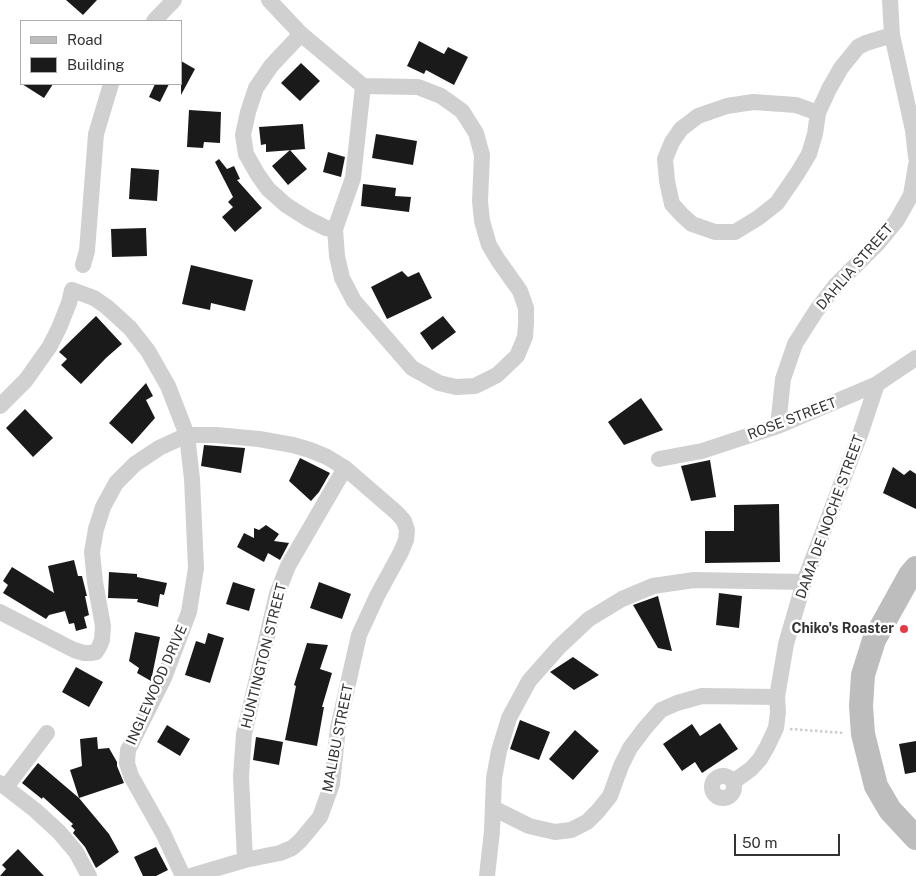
<!DOCTYPE html>
<html>
<head>
<meta charset="utf-8">
<style>
	body { margin:0 }
	#map { position:relative; width:916px; height:876px; overflow:hidden; background:#fff; font-family:"Public Sans",sans-serif }
	canvas { display:block }
	.legend { position:absolute; left:20px; top:20px; width:162px; height:65px; box-sizing:border-box; background:#fff; border:1px solid #adadad; margin:0; padding:6px 9px; list-style:none; font-size:15px; color:#333 }
	.legend li { display:flex; align-items:center; gap:10px; height:25px }
	.legend b { width:25px; border:1px solid #adadad }
	.scale { position:absolute; left:734px; top:834px; width:106px; height:22px; box-sizing:border-box; border:2px solid #333; border-top:0; padding-left:6px; font-size:15px; line-height:18px; white-space:nowrap; color:#333; -webkit-text-stroke:4px #fff; paint-order:stroke }
</style>
</head>
<body>
<div id="map">
<canvas width="916" height="876"></canvas>
<ul class="legend">
<li><b style="height:6px;background:#bdbdbd"></b>Road</li>
<li><b style="height:14px;background:#1a1a1a"></b>Building</li>
</ul>
<div class="scale">50 m</div>
</div>
<script>
const ctx = document.querySelector('canvas').getContext('2d');
ctx.lineJoin = 'round';
function fillPath(path, color) { ctx.fillStyle = color; ctx.fill(path, 'evenodd'); }
const shape = rows => new Path2D(rows.map(r => 'M' + r).join(''));
function strokePath(path, color, width, dash) { ctx.strokeStyle = color; ctx.lineWidth = width; ctx.lineCap = dash ? 'butt' : 'round'; ctx.setLineDash(dash || []); ctx.stroke(path); }
function label(font, color, halo, rows, align = 'center') {
  ctx.font = font + ' "Public Sans",sans-serif'; ctx.lineWidth = 5; ctx.setLineDash([]); ctx.textBaseline = 'middle'; ctx.strokeStyle = halo; ctx.fillStyle = color; for (const [text, x, y, turn = 0] of rows) {
    ctx.save(); ctx.translate(x, y); ctx.rotate((+turn || 0) * Math.PI / 180); ctx.textAlign = isNaN(turn) ? turn : align; if (halo) ctx.strokeText(text, 0, 0); ctx.fillText(text, 0, 0); ctx.restore();
  }
}
fillPath(shape([
	[66,0,97,0,83,15],
	[419,41,444,54,448,47,468,57,454,85,426,70,424,74,407,66],
	[181,61,195,69,181,95],
	[301,63,320,81,300,101,281,83],
	[22,84,53,84,44,98],
	[155,84,169,84,160,102,149,97],
	[189,110,221,112,220,143,204,142,203,148,187,147],
	[303,124,305,149,266,152,266,144,261,145,259,127],
	[376,134,417,141,413,165,372,158],
	[290,150,307,169,288,185,272,166],
	[328,152,345,157,341,177,323,172],
	[219,159,227,169,234,166,240,179,237,180,262,208,235,232,222,217,233,207,228,202,233,197,215,162],
	[131,168,159,170,157,201,129,199],
	[363,184,396,188,395,196,411,197,409,212,361,206],
	[146,228,147,256,112,257,111,229],
	[191,265,253,280,245,311,211,303,210,310,182,304],
	[402,271,408,277,419,272,432,298,387,319,371,287],
	[96,316,122,344,106,358,81,384,61,365,67,359,59,352],
	[443,316,456,332,432,350,420,333],
	[146,383,153,396,146,400,155,418,132,444,109,423],
	[641,398,663,430,624,445,608,422],
	[25,409,53,438,33,457,6,428],
	[204,445,245,448,241,473,201,466],
	[300,458,330,473,319,492,311,501,289,481],
	[710,460,716,497,691,501,681,466],
	[893,467,904,475,910,470,916,474,916,509,883,493],
	[779,504,780,562,705,563,705,531,734,531,734,505],
	[266,525,279,534,274,541,289,543,280,560,268,553,264,562,237,547,244,533,254,538,254,528,259,530],
	[74,560,78,576,82,576,87,596,85,596,89,615,84,617,87,628,76,631,74,623,69,624,65,611,49,615,46,619,3,593,8,585,3,581,12,567,54,593,48,566],
	[109,572,137,574,137,577,167,583,164,595,160,594,158,607,137,602,138,599,108,598],
	[233,582,255,589,249,611,226,604],
	[319,582,351,594,342,619,310,608],
	[719,593,742,596,739,628,716,625],
	[658,596,672,651,658,648,633,605],
	[135,632,160,637,151,681,137,673,139,668,129,661],
	[208,633,224,638,210,683,185,675,196,641,205,644],
	[307,643,328,645,320,669,332,673,322,707,324,707,317,746,285,740,296,686,294,685],
	[573,657,599,675,574,690,550,672],
	[76,667,103,682,89,707,62,692],
	[520,720,550,732,539,760,510,749],
	[720,723,738,749,702,773,695,762,682,771,663,744,692,724,700,736],
	[167,725,190,739,180,756,157,742],
	[575,730,599,751,573,780,549,759],
	[97,737,98,749,109,748,117,762,117,766,124,783,79,798,109,834,119,852,96,868,85,847,73,833,75,830,71,826,73,824,43,797,42,799,22,783,38,763,79,798,70,770,82,766,80,739],
	[256,737,283,742,279,765,253,760],
	[916,741,916,772,905,774,899,744],
	[156,847,168,870,156,876,143,876,134,857],
	[18,849,44,876,0,876,6,869,2,865]
]), '#1a1a1a');
strokePath(shape([
	[790,729,844,733]
]), '#cdcdcd', 2.5, [2.5, 2.5]);
strokePath(shape([
	[269,0,301,34,363,86,418,87,441,96,462,111,476,133,482,155,480,201,482,221,489,245,498,260,520,291,526,308,526,324,525,337,517,356,497,375,475,386,456,387,439,383,412,368,354,301,342,278,337,256,335,229,353,178,363,86],
	[890,0,892,35,913,130,916,157],
	[154,21,174,0],
	[301,34,271,66,256,88,248,112,243,135,246,154,258,175,268,189,286,205,308,219,326,228,335,229],
	[818,113,796,105,753,102,727,106,698,116,681,129,672,142,665,159,667,181,672,204,682,215,692,224,715,232,735,232,758,218,777,203,797,174,809,154,815,134,818,113,829,89,841,68,858,47,866,43,892,35],
	[83,265,87,251,96,134,111,84],
	[0,406,26,380,50,346,59,328,69,303,72,290,94,298,107,307,130,328,148,351,168,386,187,435,192,479,196,568,189,612,164,678,128,750,127,763,131,776,163,833,183,876],
	[778,426,783,379,795,344,816,311,836,285,879,242,897,220,911,195,916,165],
	[659,459,702,451,778,426,877,384,916,358],
	[0,612,74,650,84,653,90,653,96,652,99,647,102,640,103,626,95,582,92,552,96,529,103,507,116,483,135,464,159,448,187,435,216,435,259,439,293,445,310,450,327,457,345,468,397,513,404,521,407,530,406,540,401,552,377,596,359,635,338,728,332,784,320,817,300,841,292,848,280,853,245,860,191,876],
	'712 787a11 11 0 1 1 22 0a11 11 0 1 1-22 0Z',
	[733,782,751,769,760,759,767,747,776,728,778,712,777,697,786,644,804,582,861,432,877,384],
	[0,783,35,810,59,832,76,852,89,876],
	[6,787,47,733],
	[493,808,529,826,555,832,571,830,587,822,598,811,610,796,621,766,630,748,645,728,661,710,677,703,702,696,777,697],
	[245,860,241,776,244,734,277,594,288,566,345,468],
	[487,876,492,831,494,778,499,751,509,718,529,681,559,647,589,619,622,599,653,586,694,580,804,582]
]), '#d0d0d0', 16);
strokePath(shape([
	[916,568,910,575,874,640,863,675,861,706,863,734,876,786,890,810,916,838]
]), '#bdbdbd', 24);
for (const [x, y, r, color] of [
	[904,629,5,"#e63946"]
]) { const dot = new Path2D(); dot.arc(x, y, r, 0, 2 * Math.PI); ctx.fillStyle = color; ctx.fill(dot); strokePath(dot, '#fff', 2); }
label('14px', '#333', '#fff', [
	["DAHLIA STREET",855,267,-49],
	["ROSE STREET",792,419,-21],
	["DAMA DE NOCHE STREET",830,517,-70],
	["HUNTINGTON STREET",264,656,-76],
	["INGLEWOOD DRIVE",157,685,-66],
	["MALIBU STREET",338,738,-79]
]);
label('bold 14px', '#333', '#fff', [
	["Chiko's Roaster",894,629]
], 'right');
</script>
</body>
</html>
